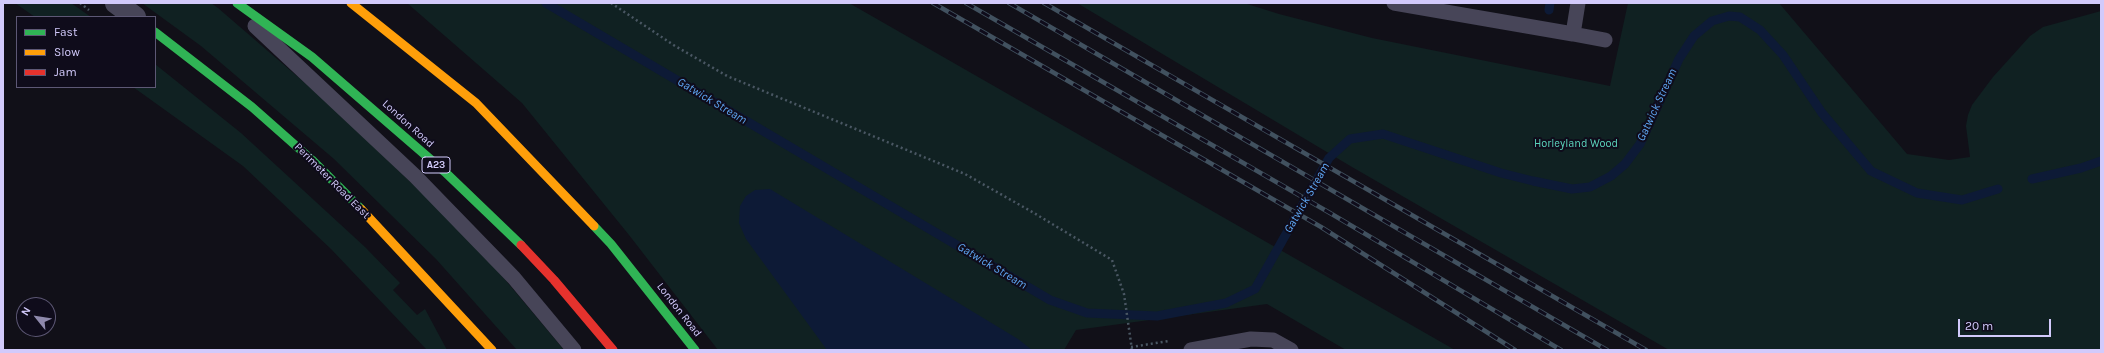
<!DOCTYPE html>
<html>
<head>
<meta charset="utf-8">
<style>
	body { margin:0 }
	#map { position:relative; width:2104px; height:353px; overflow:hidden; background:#111018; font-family:Karla,sans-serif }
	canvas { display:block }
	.frame { position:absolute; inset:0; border:4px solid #d2cafb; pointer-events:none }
	.legend { position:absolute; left:16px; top:16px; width:140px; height:72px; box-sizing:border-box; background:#0f0c1b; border:1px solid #5d5875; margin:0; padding:5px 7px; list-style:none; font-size:12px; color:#d2cafb }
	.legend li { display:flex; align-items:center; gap:8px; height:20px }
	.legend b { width:20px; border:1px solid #5d5875 }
	.north { position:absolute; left:16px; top:297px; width:40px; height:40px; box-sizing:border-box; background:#0f0c1b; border:1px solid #5d5875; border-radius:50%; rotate:300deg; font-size:11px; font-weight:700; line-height:16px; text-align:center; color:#d2cafb }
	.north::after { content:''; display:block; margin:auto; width:14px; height:18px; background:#8e89ac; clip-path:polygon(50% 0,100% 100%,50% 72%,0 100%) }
	.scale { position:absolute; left:1958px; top:319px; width:93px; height:18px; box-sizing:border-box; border:2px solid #d2cafb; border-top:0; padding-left:5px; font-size:12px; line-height:14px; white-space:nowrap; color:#d2cafb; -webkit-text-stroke:3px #0f0c1b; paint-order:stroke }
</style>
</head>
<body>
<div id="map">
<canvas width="2104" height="353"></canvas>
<div class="frame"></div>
<ul class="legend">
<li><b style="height:5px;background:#30b455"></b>Fast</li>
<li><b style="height:5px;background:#ff9f0a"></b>Slow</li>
<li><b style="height:5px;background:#e5322d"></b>Jam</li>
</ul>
<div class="north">N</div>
<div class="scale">20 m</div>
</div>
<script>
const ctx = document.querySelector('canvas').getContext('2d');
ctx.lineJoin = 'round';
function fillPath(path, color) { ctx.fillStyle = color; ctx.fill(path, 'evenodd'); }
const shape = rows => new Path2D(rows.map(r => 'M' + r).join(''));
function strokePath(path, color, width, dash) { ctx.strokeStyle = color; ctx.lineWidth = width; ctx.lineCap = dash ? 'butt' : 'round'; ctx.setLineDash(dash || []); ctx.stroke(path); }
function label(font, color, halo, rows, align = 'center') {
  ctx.font = font + ' Karla,sans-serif'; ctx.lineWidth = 4; ctx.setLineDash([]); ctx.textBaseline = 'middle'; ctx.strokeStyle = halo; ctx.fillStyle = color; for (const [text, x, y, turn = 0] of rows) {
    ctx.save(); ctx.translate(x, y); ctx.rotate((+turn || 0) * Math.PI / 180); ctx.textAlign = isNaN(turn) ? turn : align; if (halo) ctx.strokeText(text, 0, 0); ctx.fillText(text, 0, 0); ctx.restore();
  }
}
fillPath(shape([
	[15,3,71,3,91,17,35,17],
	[142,3,211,3,218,8,327,102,476,245,564,350,517,350,436,259,334,159,201,46],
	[407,3,849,3,1455,350,1346,350,1267,304,1076,330,1064,350,718,350,629,235,522,103],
	[1077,3,1244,3,1279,14,1372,38,1610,86,1628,3,1779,3,1907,154,1949,160,1970,157,1966,126,1968,115,1972,105,1993,77,2030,36,2043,27,2101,11,2101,350,1669,350,1352,167],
	[155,64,241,133,365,247,400,283,393,290,417,315,425,309,447,350,427,350,331,249,243,166,133,87,155,87]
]), '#102122');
fillPath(shape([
	[770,189,1018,339,1032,350,827,350,746,239,739,223,740,206,746,196,755,190]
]), '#0d1a36');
strokePath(shape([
	[546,3,1050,300,1087,313,1157,316,1226,303,1255,289,1329,158,1350,139,1383,134,1501,173,1533,181,1572,189,1590,187,1611,176,1625,164,1640,144,1679,59,1694,36,1712,21,1729,16,1740,17,1760,30,1783,55,1822,113,1871,171,1917,193,1962,200,1998,189],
	[1549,10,1550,3],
	[2032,179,2081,168,2101,161]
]), '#0d1a36', 9);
strokePath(shape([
	[80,3,89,10],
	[611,3,675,46,727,76,965,174,1034,213,1112,260,1124,294,1132,350],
	[1131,347,1169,341]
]), '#4a5763', 2.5, [2, 3]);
strokePath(shape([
	[1394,3,1573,34],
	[1578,3,1573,34,1605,40],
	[255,26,415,176,514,278,574,350],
	[1191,350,1251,339,1273,340,1291,350]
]), '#474558', 15);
strokePath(shape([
	[116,3,135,17]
]), '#474558', 22);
strokePath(shape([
	[237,3,312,57,445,172,521,245],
	[155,32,252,107,312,160,361,209],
	[594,226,611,244,695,350]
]), '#30b455', 9);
strokePath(shape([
	[351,3,476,103,594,226],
	[361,209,492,350]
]), '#ff9f0a', 9);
strokePath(shape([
	[521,245,554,280,613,350]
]), '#e5322d', 9);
const rail = shape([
	[933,3,1321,227,1515,350],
	[966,3,1330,213,1561,350],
	[1009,3,1607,350],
	[1044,3,1646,350]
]);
strokePath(rail, '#41515f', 4.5);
strokePath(rail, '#0f0c1b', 3, [9]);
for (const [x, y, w] of [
	[436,165,28]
]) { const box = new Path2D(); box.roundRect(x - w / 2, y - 8, w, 16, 3); ctx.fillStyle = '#0f0c1b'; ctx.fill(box); strokePath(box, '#d2cafb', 1); }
label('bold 10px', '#d2cafb', null, [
	["A23",436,165]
]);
label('11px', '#d2cafb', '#0f0c1b', [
	["London Road",408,124,42],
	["Perimeter Road East",332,181,45],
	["London Road",679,310,52]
]);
label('11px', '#5cd5bd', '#0f0c1b', [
	["Horleyland Wood",1576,144]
]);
label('italic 12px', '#5fa7f4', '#0f0c1b', [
	["Gatwick Stream",712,101,31],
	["Gatwick Stream",1657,105,-65],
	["Gatwick Stream",1307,198,-60],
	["Gatwick Stream",992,266,31]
]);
</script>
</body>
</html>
